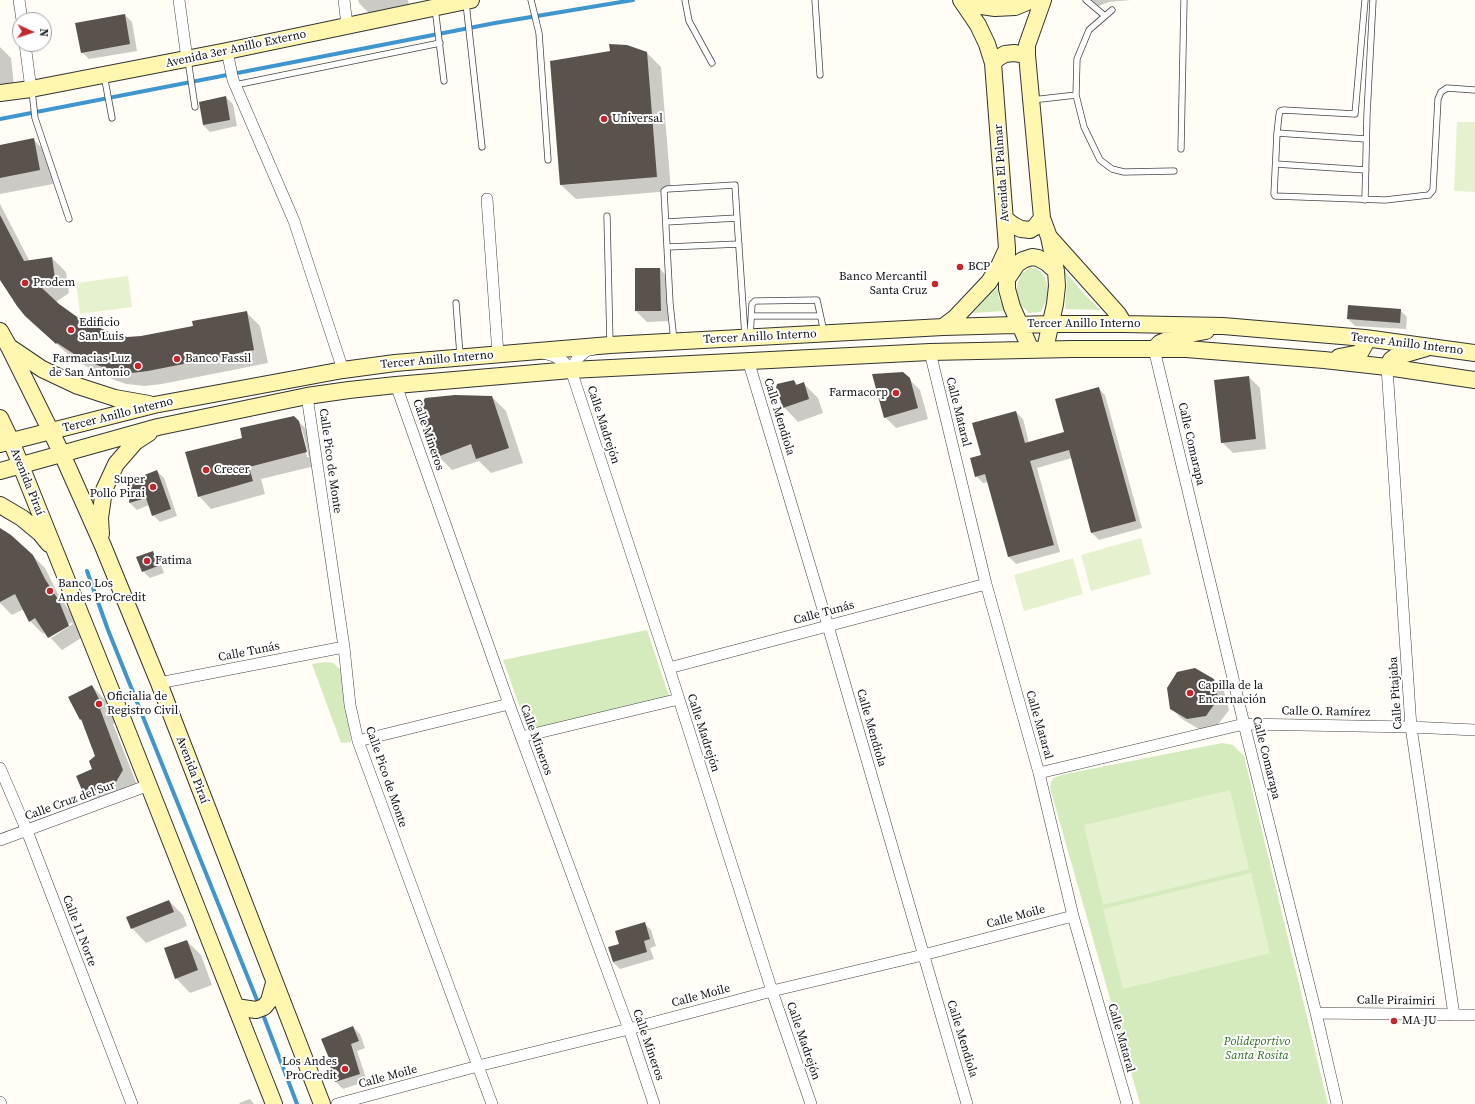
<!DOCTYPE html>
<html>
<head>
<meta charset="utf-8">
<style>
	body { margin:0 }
	#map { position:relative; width:1475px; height:1104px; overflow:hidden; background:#fffdf5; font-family:"Source Serif 4",serif }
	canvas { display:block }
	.north { position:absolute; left:12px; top:12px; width:40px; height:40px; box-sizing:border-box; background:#fff; border:1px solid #a0a0a0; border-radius:50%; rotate:93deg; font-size:11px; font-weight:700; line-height:16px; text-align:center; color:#111 }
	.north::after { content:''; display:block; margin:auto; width:14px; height:18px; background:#c4262e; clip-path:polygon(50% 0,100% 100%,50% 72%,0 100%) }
</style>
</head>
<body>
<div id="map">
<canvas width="1475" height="1104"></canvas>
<div class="north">N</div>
</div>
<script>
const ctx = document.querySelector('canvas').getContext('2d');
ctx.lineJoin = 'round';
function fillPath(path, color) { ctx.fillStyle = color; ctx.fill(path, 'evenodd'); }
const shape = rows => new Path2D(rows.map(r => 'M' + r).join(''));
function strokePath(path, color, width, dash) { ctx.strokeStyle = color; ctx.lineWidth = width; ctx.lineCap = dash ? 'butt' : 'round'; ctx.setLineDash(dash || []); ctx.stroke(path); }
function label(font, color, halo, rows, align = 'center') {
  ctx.font = font + ' "Source Serif 4",serif'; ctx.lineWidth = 4; ctx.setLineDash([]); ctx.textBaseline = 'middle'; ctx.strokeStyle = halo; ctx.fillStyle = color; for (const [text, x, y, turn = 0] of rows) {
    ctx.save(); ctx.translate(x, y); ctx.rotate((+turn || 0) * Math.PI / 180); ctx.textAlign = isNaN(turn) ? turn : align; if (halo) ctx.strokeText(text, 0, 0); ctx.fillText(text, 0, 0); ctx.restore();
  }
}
fillPath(shape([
	[1029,268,1036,268,1041,272,1044,276,1048,287,1046,301,1041,312,1029,313,1021,305,1017,296,1017,286,1021,274],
	[1064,270,1084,294,1101,310,1065,309,1067,281],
	[997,286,999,298,1005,311,973,313],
	[647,630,669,696,528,730,503,660],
	[326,662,333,663,339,668,343,674,351,742,341,743,312,664],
	[1222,743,1233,745,1244,756,1328,1104,1140,1104,1050,788,1051,782,1054,778,1061,775]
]), '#d5ebbd');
fillPath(shape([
	[1457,122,1475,122,1475,192,1454,191],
	[128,276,132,307,80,314,76,283],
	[1141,538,1151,574,1091,591,1081,555],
	[1073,558,1083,594,1024,611,1014,575],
	[1230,790,1249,869,1103,905,1084,825],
	[1251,873,1270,953,1123,989,1103,909]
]), '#e6f2cf');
fillPath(shape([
	[358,0,408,0,409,7,369,13,359,3],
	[1091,0,1131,0,1109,2,1099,6],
	[125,15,132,22,137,51,89,59,82,52],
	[0,47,11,58,14,86,0,88],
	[647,53,661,67,671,191,576,199,561,185,551,62],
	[226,97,233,104,237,126,210,132,203,125],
	[33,139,47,153,53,184,0,194,0,146],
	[0,204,30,262,52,258,66,272,69,293,56,302,80,320,108,333,127,338,142,337,195,327,246,312,260,326,268,363,162,384,145,386,126,384,112,379,89,368,71,356,71,357,41,330,0,278],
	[660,269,671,280,671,321,647,322,636,311],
	[1400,310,1407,317,1406,329,1355,326,1348,319],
	[1249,377,1260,388,1266,449,1233,453,1222,442],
	[909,379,920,390,928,419,896,428,885,417],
	[794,381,798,385,803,383,818,398,823,413,798,422,784,407],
	[1098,388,1105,395,1142,528,1099,540,1092,533,1072,458,1037,468,1060,552,1016,564,1009,557,988,482,983,483,976,476,982,455,1016,412,1023,419,1029,443,1065,433],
	[492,397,506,411,523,463,491,473,479,461,452,470,438,456],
	[294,417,312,435,319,465,261,479,265,494,211,509,199,496,243,439],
	[300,429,302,429,309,457,307,457],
	[157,471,164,478,177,516,160,522,153,515,149,505,137,510,130,503,133,480],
	[0,529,32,555,45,568,57,592,72,615,81,638,62,650,45,632,43,634,30,621,24,609,12,615,0,603],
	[72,622,73,624,51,638,51,636],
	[152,552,159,559,164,573,150,578,143,571],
	[1213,680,1224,691,1229,710,1217,726,1199,729,1182,719,1171,708],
	[92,686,106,701,117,722,113,724,137,785,99,809,85,794,97,756,83,722,80,719],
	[169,901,183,915,187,926,146,943,132,928],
	[644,923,651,930,656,946,650,948,654,959,620,969,613,962],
	[187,941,201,955,212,985,190,993,176,978],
	[353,1027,360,1034,365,1048,357,1051,367,1081,343,1089,336,1082,330,1064,332,1063],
	[250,1099,254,1104,240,1104,239,1103]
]), '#0003');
strokePath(shape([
	[0,119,495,23,633,0],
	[87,571,108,630,259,1005],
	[262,1012,297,1104]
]), '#3f96cf', 4);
fillPath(shape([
	[125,14,130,44,81,53,75,23],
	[609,44,627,45,647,52,657,177,560,185,550,61,610,51],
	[226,96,230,120,203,125,199,102],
	[34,138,40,170,0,178,0,145],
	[0,215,24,261,52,257,55,279,42,288,59,304,80,319,109,332,127,337,141,336,193,326,192,321,247,311,254,350,148,371,131,373,111,370,97,365,74,354,57,343,56,344,25,316,17,306,0,280],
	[635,268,660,268,661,311,635,311],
	[1348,305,1401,309,1400,323,1347,319],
	[903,372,910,378,918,408,884,418,872,374],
	[1249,376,1256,439,1221,443,1214,380],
	[794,380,796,385,804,382,809,399,783,408,776,388,777,384],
	[1099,387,1136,521,1091,533,1069,450,1030,461,1054,545,1008,557,985,474,975,477,970,458,981,455,972,423,1016,411,1025,443,1064,432,1055,399],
	[455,395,492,396,509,448,476,459,471,444,437,457,419,409,425,398],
	[294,416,299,421,307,452,249,467,253,481,198,497,185,452,242,438,240,428],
	[157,470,171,509,152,516,146,498,129,503,132,480],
	[0,528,11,535,33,555,45,579,59,601,69,626,48,638,35,618,29,622,15,594,0,602],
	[153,551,158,566,142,572,136,557],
	[1195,668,1214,679,1218,699,1206,716,1187,719,1170,709,1167,688,1177,672],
	[92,685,103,707,100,709,123,770,116,782,84,795,76,776,92,769,89,761,95,756,81,719,80,720,68,697],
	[169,900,174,912,131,929,126,917],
	[645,922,650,939,644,941,647,952,613,962,608,947,619,944,615,931],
	[187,940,198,970,175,979,164,948],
	[353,1026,359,1041,351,1044,360,1074,335,1082,329,1063,331,1063,321,1039]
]), '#5a524d');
const lane = shape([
	[531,0,539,33,548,160],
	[685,0,689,21,712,63],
	[815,0,820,75],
	[1086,0,1105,16],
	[1365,0,1355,114,1283,110,1280,111,1279,115,1277,133,1274,194,1275,196,1385,200,1429,195,1433,190,1438,99,1441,92,1447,88,1475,90],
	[466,3,482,147],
	[435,8,444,81],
	[1112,10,1089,30,1077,59,1076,95,1084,127,1100,160,1112,169,1124,172,1174,171],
	[188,60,195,107],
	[104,75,112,118],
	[235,85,440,43],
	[32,91,35,118,69,219],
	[1032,100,1076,95],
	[1277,133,1366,139],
	[1181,149,1184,0],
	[1276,164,1366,170],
	[1365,200,1367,114,1373,0],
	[607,216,610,344],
	[737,218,745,336],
	[666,222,737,218,735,185,667,189,664,191,670,303,674,341],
	[667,247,739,244],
	[456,303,460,355],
	[752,316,820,316],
	[750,337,752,304,755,301,817,300,824,332]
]);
const street = shape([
	[19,0,22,20],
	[179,0,187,59],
	[344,0,347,25],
	[25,44,31,89],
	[227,51,233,80,294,221,343,370],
	[487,199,498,354],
	[1154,349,1244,724,1316,1013,1337,1104],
	[930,352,986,584,1039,773,1073,916,1127,1104],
	[543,353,554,356,564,362,571,370,669,668,772,991,811,1104],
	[748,360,828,626,967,1104],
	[1387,367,1411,727,1454,1015],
	[571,370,577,359,586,351,594,349],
	[396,385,509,704,629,1029,654,1104],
	[307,396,344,647,350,705,358,741,492,1104],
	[669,668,986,584],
	[159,683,344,647],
	[521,737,679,699],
	[358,741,509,704],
	[0,768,27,831,132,1104],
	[1039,773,1244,724,1411,727,1475,730],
	[0,840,149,785],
	[1316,1013,1475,1015],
	[0,1102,1,1104],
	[337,1104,478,1066,629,1029,772,991,923,955,1073,916]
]);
const secondary = shape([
	[961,0,978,25,987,44,993,63,1007,248,1007,289,1012,307,1031,350],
	[966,0,975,5,995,8,1015,7,1032,0],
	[1043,0,1027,45,1027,55,1042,218,1049,237,1056,271,1057,286,1055,304,1045,349],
	[993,63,998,58,1005,54,1014,53,1027,55],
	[0,93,31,89,227,51,471,0],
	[1005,219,1013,225,1021,229,1030,230,1035,227,1042,218],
	[1050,238,1118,314,1124,324],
	[1007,279,1017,264,1023,260,1032,257,1038,258,1047,263,1056,271],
	[943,327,955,318,989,282,999,266,1006,251],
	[0,331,9,347,62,454,103,546,159,683,322,1104],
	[11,348,42,369,78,386,115,398,149,404],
	[1154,349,1160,343,1174,337,1206,331],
	[1339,357,1360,353,1365,344,1365,338],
	[1387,367,1391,360,1395,357,1426,348],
	[0,418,11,441,123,720,274,1104],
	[0,444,154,405,343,370,395,363,610,345,943,327,1051,324,1124,324,1223,326,1365,338,1475,353],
	[0,471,158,427,307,396,349,390,396,385,571,370,930,352,1072,349,1186,349,1324,360,1387,367,1475,380],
	[0,505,22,518,40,533,49,544],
	[101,534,100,518,104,490,116,464,135,442,149,433],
	[236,1007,256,1010,264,1007,269,1001,274,983]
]);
strokePath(lane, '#444', 7);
strokePath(street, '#444', 12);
strokePath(secondary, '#333', 18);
strokePath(lane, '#fff', 5.5);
strokePath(street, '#fff', 11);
strokePath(secondary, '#fff6b0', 16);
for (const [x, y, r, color] of [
	[604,119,4,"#c4262e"],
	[960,267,4,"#c4262e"],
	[25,283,4,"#c4262e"],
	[935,284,4,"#c4262e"],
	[71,330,4,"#c4262e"],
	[177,359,4,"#c4262e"],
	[138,366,4,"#c4262e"],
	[896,393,4,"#c4262e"],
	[206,470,4,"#c4262e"],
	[153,487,4,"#c4262e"],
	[147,561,4,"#c4262e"],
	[50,591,4,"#c4262e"],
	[1190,693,4,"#c4262e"],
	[99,704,4,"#c4262e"],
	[1394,1021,4,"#c4262e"],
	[345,1069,4,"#c4262e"]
]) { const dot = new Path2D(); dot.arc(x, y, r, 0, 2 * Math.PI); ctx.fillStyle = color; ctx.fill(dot); strokePath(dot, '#fff', 1.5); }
label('12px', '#111', '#fff', [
	["Avenida 3er Anillo Externo",236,49,-12],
	["Avenida El Palmar",1002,173,-94],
	["Tercer Anillo Interno",1084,324],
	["Tercer Anillo Interno",760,337,-3],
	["Tercer Anillo Interno",1407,344,7],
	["Tercer Anillo Interno",437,360,-5],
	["Calle Mataral",958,412,76],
	["Tercer Anillo Interno",118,415,-14],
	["Calle Mendiola",779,417,73],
	["Calle Madrejón",603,425,72],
	["Calle Mineros",428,435,71],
	["Calle Comarapa",1191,444,77],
	["Calle Pico de Monte",330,461,82],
	["Avenida Piraí",27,482,68],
	["Calle Tunás",824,613,-15],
	["Calle Tunás",249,652,-11],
	["Calle Pitajaba",1396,693,-94],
	["Calle O. Ramírez",1326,712,1],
	["Calle Mataral",1039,725,74],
	["Calle Mendiola",871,728,74],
	["Calle Madrejón",703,733,72],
	["Calle Mineros",536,740,70],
	["Calle Comarapa",1266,758,76],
	["Avenida Piraí",192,770,69],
	["Calle Pico de Monte",386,777,71],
	["Calle Cruz del Sur",70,801,-20],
	["Calle Moile",1016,917,-15],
	["Calle 11 Norte",79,931,69],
	["Calle Moile",701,996,-15],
	["Calle Piraimiri",1396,1001,1],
	["Calle Mataral",1121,1038,74],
	["Calle Mendiola",962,1039,73],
	["Calle Madrejón",803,1041,71],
	["Calle Mineros",648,1045,71],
	["Calle Moile",388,1077,-15]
]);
label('12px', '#111', '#fff', [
	["Universal",612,119],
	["BCP",968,267],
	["Banco Mercantil",927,277,"right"],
	["Santa Cruz",927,291,"right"],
	["Prodem",33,283],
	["Edificio",79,323],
	["San Luis",79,337],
	["Farmacias Luz",130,359,"right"],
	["de San Antonio",130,373,"right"],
	["Banco Fassil",185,359],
	["Farmacorp",888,393,"right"],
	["Crecer",214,470],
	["Super",145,480,"right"],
	["Pollo Pirai",145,494,"right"],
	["Fatima",155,561],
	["Banco Los",58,584],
	["Andes ProCredit",58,598],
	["Capilla de la",1198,686],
	["Encarnación",1198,700],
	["Oficialia de",107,697],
	["Registro Civil",107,711],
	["MA JU",1402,1021],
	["Los Andes",337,1062,"right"],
	["ProCredit",337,1076,"right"]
], 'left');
label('italic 12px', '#2f6b1f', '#fff', [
	["Polideportivo",1257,1042],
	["Santa Rosita",1257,1056]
]);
</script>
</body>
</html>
